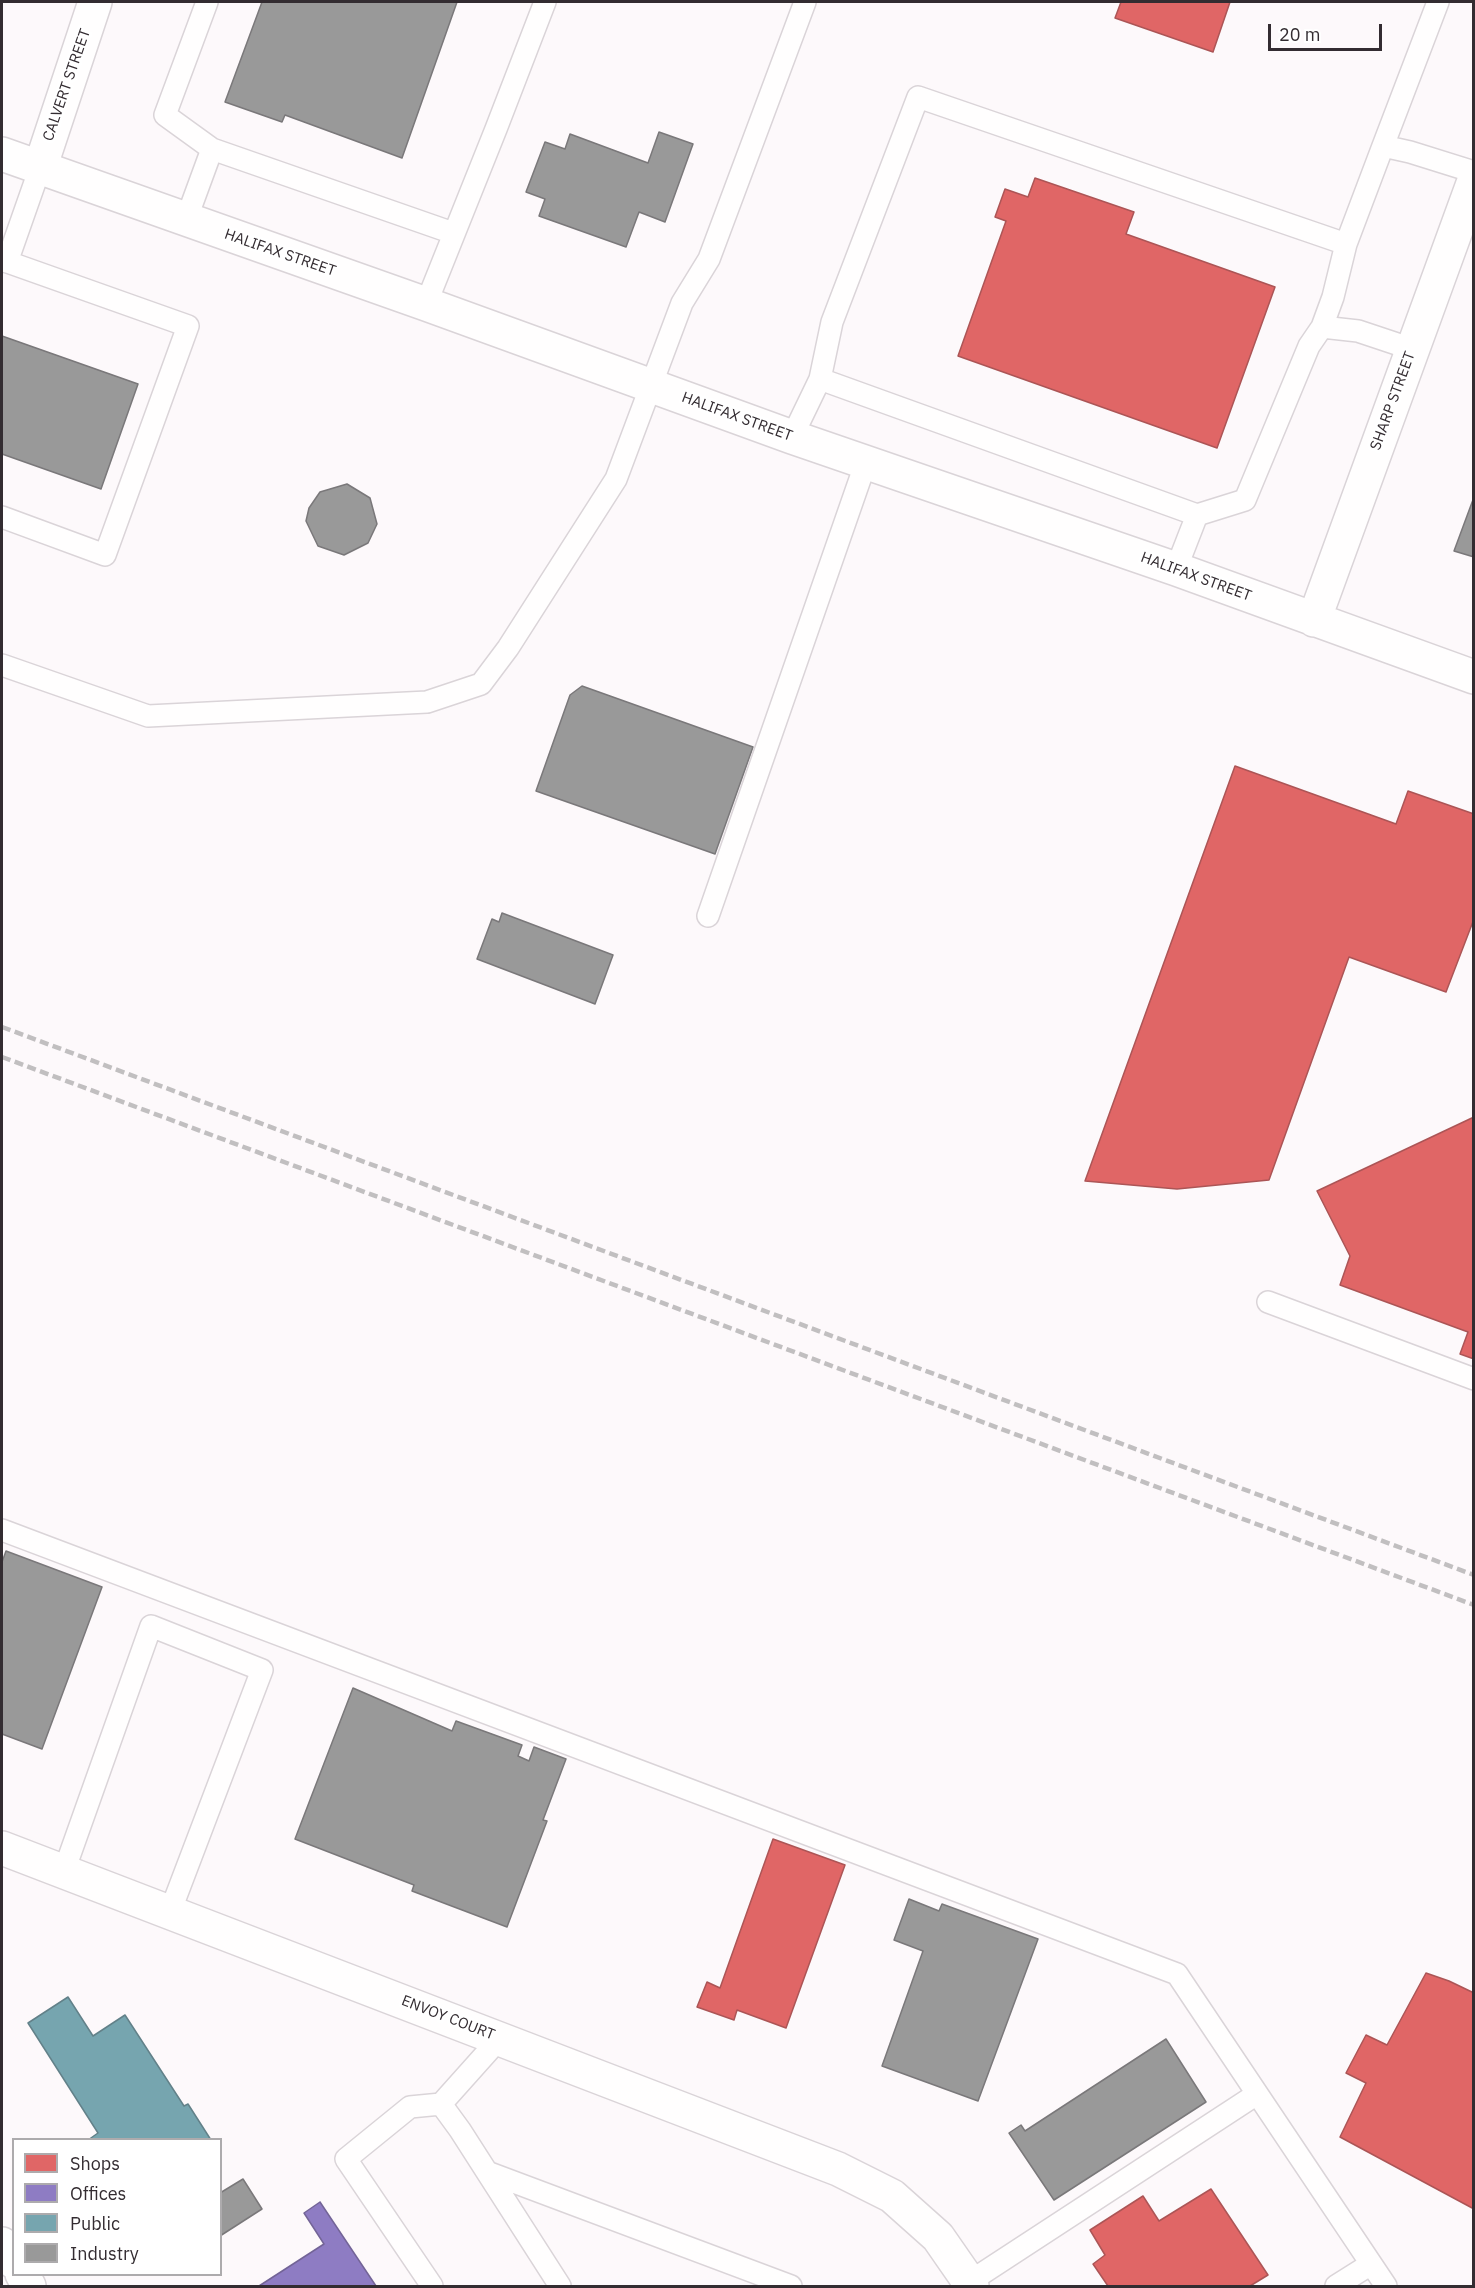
<!DOCTYPE html>
<html>
<head>
<meta charset="utf-8">
<style>
	body { margin:0 }
	#map { position:relative; width:1475px; height:2288px; overflow:hidden; background:#fdf9fb; font-family:"IBM Plex Sans",sans-serif }
	canvas { display:block }
	.frame { position:absolute; inset:0; border:3px solid #332c31; pointer-events:none }
	.legend { position:absolute; left:12px; top:2138px; width:210px; height:138px; box-sizing:border-box; background:#fff; border:2px solid #adabad; margin:0; padding:8px 10px; list-style:none; font-size:18px; color:#332c31 }
	.legend li { display:flex; align-items:center; gap:12px; height:30px }
	.legend b { width:30px; border:2px solid #adabad }
	.scale { position:absolute; left:1268px; top:24px; width:114px; height:27px; box-sizing:border-box; border:3px solid #332c31; border-top:0; padding-left:8px; font-size:18px; line-height:21px; white-space:nowrap; color:#332c31; -webkit-text-stroke:4px #fff; paint-order:stroke }
</style>
</head>
<body>
<div id="map">
<canvas width="1475" height="2288"></canvas>
<div class="frame"></div>
<ul class="legend">
<li><b style="height:16px;background:#e06666"></b>Shops</li>
<li><b style="height:16px;background:#8e7cc3"></b>Offices</li>
<li><b style="height:16px;background:#76a5af"></b>Public</li>
<li><b style="height:16px;background:#999"></b>Industry</li>
</ul>
<div class="scale">20 m</div>
</div>
<script>
const ctx = document.querySelector('canvas').getContext('2d');
ctx.lineJoin = 'round';
function fillPath(path, color) { ctx.fillStyle = color; ctx.fill(path, 'evenodd'); }
const shape = rows => new Path2D(rows.map(r => 'M' + r).join(''));
function strokePath(path, color, width, dash) { ctx.strokeStyle = color; ctx.lineWidth = width; ctx.lineCap = dash ? 'butt' : 'round'; ctx.setLineDash(dash || []); ctx.stroke(path); }
function label(font, color, halo, rows, align = 'center') {
  ctx.font = font + ' "IBM Plex Sans",sans-serif'; ctx.lineWidth = 6; ctx.setLineDash([]); ctx.textBaseline = 'middle'; ctx.strokeStyle = halo; ctx.fillStyle = color; for (const [text, x, y, turn = 0] of rows) {
    ctx.save(); ctx.translate(x, y); ctx.rotate((+turn || 0) * Math.PI / 180); ctx.textAlign = isNaN(turn) ? turn : align; if (halo) ctx.strokeText(text, 0, 0); ctx.fillText(text, 0, 0); ctx.restore();
  }
}
const shops = shape([
	[1121,2,1230,2,1213,52,1115,18,1121,2],
	[1035,178,1134,212,1126,234,1275,287,1217,448,958,356,1006,221,995,217,1005,189,1028,197,1035,178],
	[1235,766,1396,824,1408,791,1474,814,1474,919,1446,992,1349,957,1269,1180,1177,1189,1085,1181,1235,766],
	[1474,1117,1474,1359,1460,1354,1468,1332,1340,1285,1350,1256,1317,1191,1474,1117],
	[773,1839,845,1865,786,2028,737,2010,734,2020,697,2007,707,1982,720,1988,773,1839],
	[1426,1973,1449,1981,1474,1993,1474,2209,1340,2137,1366,2083,1346,2073,1366,2035,1387,2045,1426,1973],
	[1211,2189,1268,2275,1250,2286,1108,2286,1093,2264,1105,2255,1090,2230,1143,2196,1159,2221,1211,2189]
]);
fillPath(shops, '#e06666');
strokePath(shops, '#ac5556', 1.5);
const offices = shape([
	[320,2202,376,2286,259,2286,324,2244,304,2213,320,2202]
]);
fillPath(offices, '#8e7cc3');
strokePath(offices, '#736497', 1.5);
const public = shape([
	[68,1997,93,2036,125,2015,184,2106,188,2104,211,2140,88,2140,98,2133,28,2023,68,1997]
]);
fillPath(public, '#76a5af');
strokePath(public, '#628189', 1.5);
const industry = shape([
	[262,2,457,2,402,158,285,115,282,122,225,102,262,2],
	[659,132,693,144,665,222,639,212,626,247,539,216,545,199,526,192,545,142,565,149,570,134,648,163,659,132],
	[2,336,138,384,101,489,2,454,2,336],
	[347,484,370,498,377,524,368,543,344,555,318,546,306,521,309,508,320,492,347,484],
	[1474,497,1474,557,1454,551,1474,497],
	[582,686,753,747,715,854,536,791,570,695,582,686],
	[502,913,613,955,595,1004,477,959,492,919,499,922,502,913],
	[6,1551,102,1587,42,1749,2,1734,2,1562,6,1551],
	[353,1688,452,1731,456,1721,522,1745,518,1756,529,1761,534,1747,566,1759,543,1820,547,1821,507,1927,412,1891,414,1885,295,1839,353,1688],
	[909,1899,939,1911,942,1904,1038,1939,978,2101,882,2066,923,1951,894,1940,909,1899],
	[1166,2039,1206,2102,1054,2200,1009,2133,1021,2125,1025,2131,1166,2039],
	[243,2179,262,2209,220,2236,220,2193,243,2179]
]);
fillPath(industry, '#999');
strokePath(industry, '#7a787a', 1.5);
const lane = shape([
	[207,2,165,115,212,149,453,233],
	[1383,146,1438,2],
	[186,220,212,149],
	[1346,244,1383,146,1410,152,1474,172],
	[2,260,188,326,105,555,2,517],
	[7,262,40,168],
	[426,304,496,129,545,2],
	[1322,327,1358,331,1412,349],
	[792,437,820,379,832,322,918,97,1346,244,1333,297,1322,327,1309,346,1245,500,1197,515,820,379],
	[1176,569,1197,515],
	[2,665,148,716,427,702,481,684,508,648,616,479,682,303,709,259,805,2],
	[708,916,866,462],
	[1268,1302,1474,1379],
	[2,1530,1177,1974,1386,2286],
	[64,1871,151,1626,262,1670,170,1912],
	[441,2104,460,2130,560,2286],
	[487,2172,791,2286],
	[432,2286,346,2159,410,2107,441,2104,500,2038],
	[963,2286,1257,2094],
	[1336,2286,1371,2264]
]);
const street = shape([
	[2,154,426,304,792,437,1176,569,1474,677],
	[40,168,95,2],
	[1314,620,1474,181],
	[2,1848,838,2169,892,2196,938,2237,972,2286],
	[2,2244,14,2262],
	[22,2274,29,2286]
]);
strokePath(lane, '#dad4d8', 24);
strokePath(street, '#dad4d8', 36);
strokePath(lane, '#fffefe', 21);
strokePath(street, '#fffefe', 33);
strokePath(shape([
	[2,1027,1474,1575],
	[2,1057,1474,1605]
]), '#c1bfc0', 4.5, [9, 4.5]);
label('15px', '#332c31', '#fff', [
	["CALVERT STREET",67,85,-71],
	["HALIFAX STREET",280,253,19],
	["SHARP STREET",1393,401,-70],
	["HALIFAX STREET",737,417,20],
	["HALIFAX STREET",1196,577,20],
	["ENVOY COURT",448,2018,21]
]);
</script>
</body>
</html>
